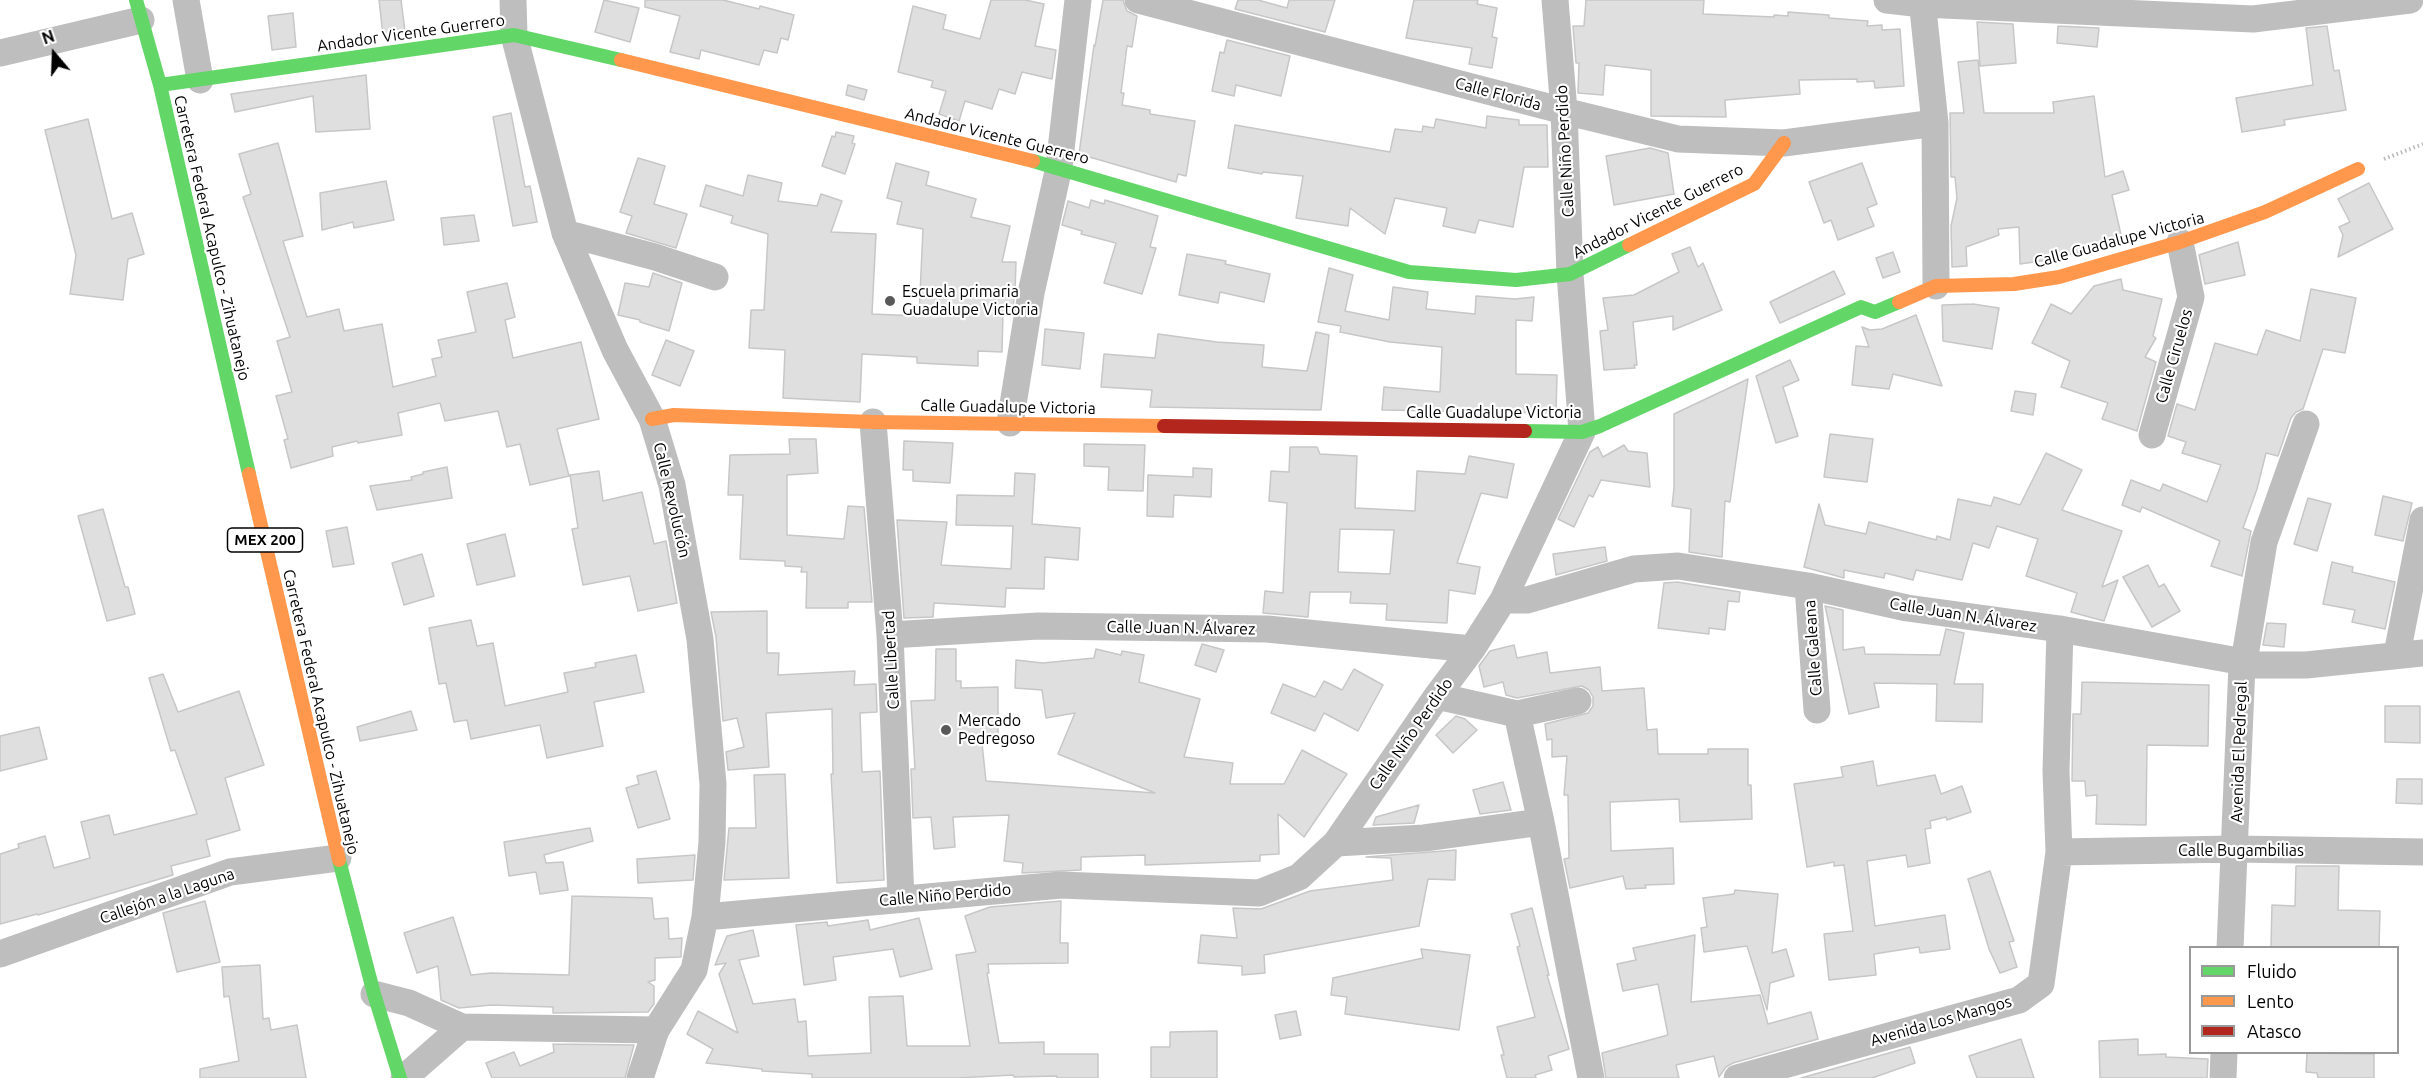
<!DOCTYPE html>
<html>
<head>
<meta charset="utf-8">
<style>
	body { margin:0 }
	#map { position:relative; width:2423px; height:1078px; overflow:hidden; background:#fff; font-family:Ubuntu,sans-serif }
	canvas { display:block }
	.legend { position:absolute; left:2189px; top:946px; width:210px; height:108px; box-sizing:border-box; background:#fff; border:2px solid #999; margin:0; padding:8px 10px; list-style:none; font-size:18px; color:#000 }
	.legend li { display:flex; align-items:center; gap:12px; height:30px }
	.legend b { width:30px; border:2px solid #999 }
	.north { position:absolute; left:24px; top:24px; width:60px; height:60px; -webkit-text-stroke:4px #fff; paint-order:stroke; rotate:341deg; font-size:16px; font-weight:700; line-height:24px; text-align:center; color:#000 }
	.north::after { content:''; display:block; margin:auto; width:21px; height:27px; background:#000; clip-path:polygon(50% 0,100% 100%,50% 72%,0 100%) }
</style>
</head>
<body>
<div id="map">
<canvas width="2423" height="1078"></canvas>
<ul class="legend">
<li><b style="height:8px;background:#63d668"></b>Fluido</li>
<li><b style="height:8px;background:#ff974d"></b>Lento</li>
<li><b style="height:8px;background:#b3261e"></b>Atasco</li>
</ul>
<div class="north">N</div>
</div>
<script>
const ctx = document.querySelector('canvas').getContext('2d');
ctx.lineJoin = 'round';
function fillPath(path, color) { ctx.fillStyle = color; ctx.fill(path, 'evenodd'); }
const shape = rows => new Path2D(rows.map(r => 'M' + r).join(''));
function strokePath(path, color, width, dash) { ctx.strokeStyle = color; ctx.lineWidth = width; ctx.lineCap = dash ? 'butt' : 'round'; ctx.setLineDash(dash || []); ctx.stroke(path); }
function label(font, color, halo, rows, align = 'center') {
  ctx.font = font + ' Ubuntu,sans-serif'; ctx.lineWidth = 4.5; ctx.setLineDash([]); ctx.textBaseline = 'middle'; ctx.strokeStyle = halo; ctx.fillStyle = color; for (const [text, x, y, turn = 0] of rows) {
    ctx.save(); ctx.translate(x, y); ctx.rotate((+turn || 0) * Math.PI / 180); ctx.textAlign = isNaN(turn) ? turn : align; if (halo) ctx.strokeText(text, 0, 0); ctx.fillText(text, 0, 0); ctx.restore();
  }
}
const building = shape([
	[379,0,401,0,405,31,383,35,379,0],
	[604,0,639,8,630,42,595,32,604,0],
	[645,0,723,0,759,9,760,6,794,15,788,40,781,38,777,53,764,50,759,65,701,50,699,59,670,52,680,16,645,7,645,0],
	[991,0,1025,0,1044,4,1035,46,1056,50,1052,79,1022,72,1015,94,999,89,992,109,965,101,959,121,939,114,946,91,931,87,933,81,898,72,913,6,946,15,943,29,980,39,991,0],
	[1103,0,1123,0,1127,11,1137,16,1132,47,1127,46,1121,93,1124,93,1122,105,1150,110,1150,114,1195,121,1186,176,1178,174,1176,182,1079,154,1094,45,1095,46,1103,0],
	[1238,0,1258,0,1287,8,1289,0,1335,0,1325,32,1235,9,1238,0],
	[1414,0,1478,0,1477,4,1497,8,1492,37,1497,38,1492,68,1469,64,1472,48,1406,38,1414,0],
	[1586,0,1704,0,1703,14,1774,17,1774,15,1788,16,1788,12,1829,15,1829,18,1868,21,1867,26,1882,25,1882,30,1900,29,1904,86,1875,88,1874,81,1857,82,1857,79,1799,80,1800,94,1725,100,1726,117,1651,116,1651,70,1605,65,1603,95,1578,93,1579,63,1576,63,1573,26,1584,26,1586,0],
	[293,13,296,47,272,50,268,16,293,13],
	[1977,22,2013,24,2016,63,1980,66,1977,22],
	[2058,26,2099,28,2097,47,2057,43,2058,26],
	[2327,26,2334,71,2339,70,2346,110,2284,120,2285,125,2242,132,2236,98,2313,85,2306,28,2327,26],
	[1227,40,1290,56,1281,96,1236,85,1234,96,1212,91,1220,52,1224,53,1227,40],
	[1978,60,1984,113,2054,113,2053,102,2094,96,2105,177,2123,171,2129,190,2112,195,2122,239,2055,259,2020,264,2019,227,1998,229,1999,235,1966,247,1967,266,1952,267,1951,226,1957,198,1955,177,1951,177,1950,113,1964,113,1958,62,1978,60],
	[366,75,370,129,316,132,313,96,235,112,231,94,366,75],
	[848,85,867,90,864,100,846,95,848,85],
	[511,113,525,187,530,186,537,222,513,226,493,117,511,113],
	[1487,116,1519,120,1519,125,1547,125,1548,167,1524,167,1513,227,1479,220,1475,233,1443,226,1447,208,1395,198,1385,234,1350,208,1348,226,1296,218,1303,176,1263,172,1262,174,1228,168,1235,125,1390,152,1395,129,1422,132,1423,126,1434,128,1436,119,1486,128,1487,116],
	[88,119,112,219,132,213,144,254,128,259,123,300,70,294,76,255,45,130,88,119],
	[836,132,854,136,852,143,855,144,845,174,822,166,832,136,835,137,836,132],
	[278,143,303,236,283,241,307,317,339,309,344,331,382,324,393,387,436,376,432,359,442,357,438,340,476,332,467,292,507,283,515,317,505,320,513,358,581,342,599,419,557,429,569,476,530,485,520,444,507,447,498,411,445,421,440,403,398,413,402,435,358,443,357,441,332,447,333,456,291,468,284,440,288,439,276,396,292,392,277,341,290,337,243,197,251,194,239,154,278,143],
	[1650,148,1668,153,1674,194,1614,205,1606,156,1650,148],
	[638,158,665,166,654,204,687,214,676,248,626,233,632,216,620,212,638,158],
	[896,163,929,172,926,185,976,199,971,217,1010,226,1002,262,1016,262,1015,293,1012,313,1003,313,1002,352,978,351,978,366,917,363,917,357,862,354,860,402,783,398,785,350,749,348,751,310,764,310,768,234,731,223,733,216,700,206,706,185,743,196,748,175,782,183,778,201,817,206,821,194,842,201,831,232,876,234,872,314,919,316,923,229,897,224,902,202,887,198,896,163],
	[1862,163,1877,204,1867,208,1874,226,1838,240,1831,220,1824,223,1809,182,1862,163],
	[386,181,394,220,354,228,353,222,322,230,320,193,386,181],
	[2369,183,2393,229,2338,257,2343,235,2339,227,2350,222,2338,199,2369,183],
	[1091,200,1104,204,1105,200,1158,216,1150,247,1156,248,1142,294,1104,283,1116,243,1081,234,1082,231,1062,225,1068,201,1089,208,1091,200],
	[474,215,479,241,444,245,441,218,474,215],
	[2238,242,2245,275,2205,284,2199,255,2238,242],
	[1690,247,1698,267,1703,263,1722,310,1673,330,1673,316,1633,322,1637,365,1634,365,1635,368,1604,370,1600,331,1608,330,1603,298,1634,295,1679,272,1672,254,1690,247],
	[1893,252,1900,272,1883,278,1876,258,1893,252],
	[1187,254,1226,261,1225,264,1270,274,1264,302,1220,292,1218,303,1179,295,1187,254],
	[1329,268,1353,275,1345,311,1389,320,1393,287,1428,292,1426,309,1475,314,1476,296,1515,299,1534,297,1532,321,1516,320,1516,374,1557,375,1556,413,1382,410,1384,387,1440,392,1442,347,1390,342,1340,332,1341,326,1318,322,1329,268],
	[1834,271,1845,294,1780,323,1770,302,1834,271],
	[653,273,682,283,669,331,640,322,640,320,618,315,625,283,649,287,653,273],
	[2121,279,2123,290,2162,299,2153,336,2156,338,2145,357,2156,362,2137,431,2102,419,2108,403,2061,387,2070,361,2032,343,2051,304,2071,314,2094,286,2121,279],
	[2311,289,2356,298,2345,353,2323,349,2303,409,2296,412,2291,418,2278,456,2266,453,2257,489,2243,528,2251,531,2242,576,2211,566,2220,541,2142,507,2140,512,2122,505,2131,480,2160,491,2163,484,2207,502,2221,465,2182,453,2186,442,2168,436,2177,404,2195,410,2215,343,2257,355,2266,330,2300,341,2311,289],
	[1973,304,1999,308,1992,349,1943,341,1942,305,1973,304],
	[1916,315,1942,386,1893,374,1889,389,1852,385,1856,346,1869,347,1862,327,1870,330,1882,329,1916,315],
	[1045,329,1084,333,1080,369,1042,365,1045,329],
	[1316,332,1329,335,1321,410,1150,407,1152,390,1101,387,1104,354,1155,358,1158,334,1217,342,1264,345,1262,367,1307,371,1316,332],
	[666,340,694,351,680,386,652,375,666,340],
	[1790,360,1799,380,1783,387,1798,436,1776,443,1756,376,1790,360],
	[1748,379,1730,502,1725,501,1722,557,1689,552,1691,509,1672,506,1674,488,1674,414,1748,379],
	[2015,391,2036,394,2033,415,2011,411,2015,391],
	[1830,434,1873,439,1867,482,1824,477,1830,434],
	[789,439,816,439,818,473,787,475,787,535,844,539,848,506,864,507,872,602,848,602,848,608,806,608,807,572,801,572,802,567,785,566,785,561,740,559,743,495,728,495,730,455,790,454,789,439],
	[904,441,953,443,950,483,913,481,913,470,903,470,904,441],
	[1084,444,1145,445,1143,491,1108,490,1109,467,1084,466,1084,444],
	[1624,445,1628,451,1647,453,1650,487,1601,480,1593,497,1589,495,1574,527,1558,519,1590,452,1598,447,1603,457,1624,445],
	[1290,447,1317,447,1320,454,1357,456,1355,508,1415,511,1417,471,1465,474,1469,456,1514,464,1507,498,1481,493,1457,563,1480,567,1475,594,1449,590,1447,623,1386,620,1387,604,1350,603,1351,592,1310,592,1308,617,1263,613,1265,591,1283,593,1287,503,1269,501,1271,471,1289,472,1290,447],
	[1340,529,1394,530,1390,574,1338,572,1340,529],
	[2046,453,2082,470,2062,510,2122,531,2102,587,2118,580,2104,621,2071,612,2077,593,2026,576,2038,539,1997,526,1989,548,1973,543,1962,580,1916,570,1913,580,1885,573,1884,578,1844,570,1844,578,1804,567,1819,504,1825,525,1866,534,1869,522,1936,540,1937,536,1950,540,1958,499,1991,506,1994,497,2020,505,2046,453],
	[447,467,452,498,377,510,370,486,412,480,411,477,423,474,423,472,447,467],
	[1193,468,1212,469,1211,497,1174,495,1173,517,1147,516,1148,475,1193,477,1193,468],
	[599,471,603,501,642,492,654,544,666,541,677,603,638,611,630,576,583,585,572,529,578,528,570,475,599,471],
	[1015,473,1035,474,1032,524,1080,528,1078,560,1045,557,1044,589,1006,588,1005,607,934,603,933,617,904,618,897,520,947,522,941,565,1011,569,1013,526,956,525,957,495,1014,496,1015,473],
	[2383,496,2412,503,2403,541,2375,535,2383,496],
	[2308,498,2331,504,2317,551,2294,544,2308,498],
	[103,509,125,587,128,587,135,614,107,621,78,516,103,509],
	[347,527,354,564,333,567,326,531,347,527],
	[505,534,515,576,477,585,467,544,505,534],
	[1605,547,1607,561,1556,575,1553,554,1605,547],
	[422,554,434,596,404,605,392,563,422,554],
	[2332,562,2353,567,2352,572,2395,582,2385,629,2352,622,2355,610,2323,604,2332,562],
	[2148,565,2159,587,2164,584,2180,611,2152,627,2123,577,2148,565],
	[1677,582,1740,592,1739,602,1728,601,1725,630,1709,628,1709,634,1658,628,1664,583,1677,582],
	[1825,606,1843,610,1843,650,1864,647,1865,654,1940,655,1946,629,1964,633,1954,684,1983,684,1982,722,1936,721,1937,684,1874,683,1879,707,1849,714,1825,606],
	[767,611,767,653,779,653,778,675,855,671,854,685,876,684,877,712,860,713,862,772,880,771,884,880,837,883,831,774,833,774,832,709,766,713,769,767,728,770,726,752,744,747,737,718,723,721,716,637,711,612,767,611],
	[471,620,477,646,493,643,505,706,568,692,564,673,596,667,595,663,636,655,644,692,594,702,603,746,547,758,540,725,471,739,467,720,454,722,446,683,439,684,429,628,471,620],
	[2267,623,2286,624,2284,647,2263,645,2267,623],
	[1202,644,1224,650,1216,672,1195,665,1202,644],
	[1514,645,1517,658,1547,652,1550,673,1600,667,1602,691,1644,688,1647,730,1657,729,1658,754,1708,754,1708,749,1748,749,1748,785,1751,785,1752,819,1680,822,1679,799,1610,802,1611,851,1673,848,1674,884,1645,885,1646,888,1626,889,1623,876,1570,888,1564,859,1569,858,1568,795,1564,795,1567,756,1552,757,1552,739,1547,740,1545,724,1588,713,1593,706,1593,697,1589,690,1582,686,1517,698,1506,695,1503,682,1484,687,1479,666,1490,651,1514,645],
	[936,649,956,649,956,681,961,681,961,688,998,687,998,734,981,734,986,781,1155,793,1058,754,1075,713,1046,718,1042,690,1015,688,1016,660,1043,663,1094,658,1096,649,1121,655,1122,651,1144,655,1139,682,1200,699,1184,757,1233,763,1230,784,1284,784,1302,750,1347,774,1304,837,1278,814,1279,854,1260,855,1260,861,1145,865,1145,855,1081,857,1081,870,1022,873,1023,863,1004,861,1009,815,953,817,955,847,934,849,931,817,913,818,911,769,915,769,911,701,935,700,936,649],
	[1354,669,1383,685,1358,731,1324,713,1315,731,1271,713,1283,684,1315,697,1324,681,1342,690,1354,669],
	[163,674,178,712,239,691,264,765,225,778,240,830,206,840,210,856,171,866,173,875,38,915,37,914,0,924,0,854,19,848,18,844,45,836,54,868,90,858,81,822,109,815,114,835,197,814,175,750,171,751,149,678,163,674],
	[2082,682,2209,685,2208,746,2147,745,2146,825,2096,824,2097,795,2086,796,2085,781,2072,781,2073,714,2081,714,2082,682],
	[2385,706,2420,706,2420,743,2385,742,2385,706],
	[411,711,417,730,360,741,357,727,411,711],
	[1456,716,1465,719,1477,730,1453,753,1436,735,1456,716],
	[39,727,47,759,0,771,0,736,39,727],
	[1873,761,1877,786,1935,775,1941,794,1962,786,1971,812,1947,820,1946,817,1930,821,1931,828,1925,829,1930,863,1908,867,1906,855,1867,861,1875,926,1945,915,1950,949,1920,953,1919,947,1874,954,1876,975,1829,980,1824,934,1853,931,1844,865,1834,866,1834,862,1807,867,1794,784,1843,777,1841,767,1873,761],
	[656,771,670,819,638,828,626,788,639,784,637,776,656,771],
	[785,774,789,878,724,880,729,828,756,828,754,775,785,774],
	[2397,779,2422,779,2422,804,2396,803,2397,779],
	[1503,782,1511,810,1480,814,1473,790,1503,782],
	[1419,805,1414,823,1373,825,1376,817,1419,805],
	[590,828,593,841,544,855,546,863,563,862,568,890,540,894,536,872,509,876,504,842,590,828],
	[1456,850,1455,880,1428,879,1419,926,1264,955,1265,973,1242,975,1242,966,1198,963,1201,935,1237,938,1233,908,1261,909,1310,891,1393,880,1391,858,1366,857,1456,850],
	[695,855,693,880,638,883,637,859,695,855],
	[2296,866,2339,866,2338,910,2380,911,2379,948,2271,947,2272,905,2295,906,2296,866],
	[1990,871,2014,941,2009,942,2017,967,2000,973,1989,949,1968,879,1990,871],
	[1735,890,1778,894,1772,953,1786,949,1794,976,1770,983,1767,1010,1747,946,1704,952,1701,928,1707,927,1703,898,1734,894,1735,890],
	[572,896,652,898,654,919,668,918,669,939,682,938,681,957,655,958,655,980,648,982,654,986,654,1004,648,1012,553,1013,553,1007,492,1005,459,1008,441,1000,438,966,417,973,404,933,453,917,471,975,491,973,569,975,572,896],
	[205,901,220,962,177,972,163,913,205,901],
	[1061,901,1060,943,1068,943,1068,963,988,964,989,973,987,973,999,1043,1044,1042,1044,1054,1098,1054,1098,1078,1057,1078,1057,1076,1014,1077,1013,1075,958,1078,812,1078,812,1074,762,1071,762,1069,706,1063,713,1049,687,1034,698,1011,738,1033,719,974,726,963,715,965,727,936,753,930,759,956,739,960,753,1004,795,999,798,1022,806,1021,808,1056,871,1053,869,997,903,996,907,1046,970,1046,956,955,976,952,965,916,990,907,1061,901],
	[1532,908,1549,975,1547,975,1569,1049,1548,1056,1552,1070,1535,1075,1536,1078,1507,1078,1501,1055,1504,1055,1497,1027,1535,1017,1517,947,1520,946,1511,914,1532,908],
	[919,918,932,969,900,977,893,949,833,957,836,980,804,985,796,925,827,922,828,926,868,920,870,930,919,918],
	[1695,935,1691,1002,1760,995,1768,1024,1811,1012,1818,1039,1733,1063,1726,1067,1719,1077,1714,1056,1676,1065,1679,1078,1606,1078,1602,1053,1668,1035,1658,984,1623,991,1617,964,1636,960,1633,948,1695,935],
	[1421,949,1470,955,1459,1030,1345,1014,1347,997,1331,995,1333,978,1423,958,1421,949],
	[260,965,263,1019,269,1018,271,1030,297,1025,306,1078,200,1078,200,1069,239,1061,229,996,224,997,222,967,260,965],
	[1296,1011,1301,1035,1280,1039,1275,1015,1296,1011],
	[1217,1031,1217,1078,1151,1078,1151,1047,1170,1047,1170,1032,1217,1031],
	[2021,1039,2034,1078,1977,1078,1969,1056,2021,1039],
	[2138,1039,2138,1055,2166,1054,2166,1057,2208,1059,2207,1078,2100,1078,2099,1041,2138,1039],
	[553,1044,634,1045,625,1078,492,1078,486,1063,514,1052,520,1066,554,1052,553,1044],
	[1910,1047,1915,1063,1872,1078,1801,1078,1910,1047],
	[2307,1053,2374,1054,2374,1078,2318,1078,2317,1073,2306,1072,2307,1053]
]);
fillPath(building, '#dfdfdf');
strokePath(building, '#c7c7c7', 1.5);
strokePath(shape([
	[2384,159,2423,144]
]), '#b9b9b9', 4, [1.5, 3]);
strokePath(shape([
	[186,0,200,80],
	[513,0,514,35,565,233,615,350,652,419,672,485,700,639,713,784,712,842,705,917,694,970,656,1030,640,1078],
	[1138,0,1564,111,1678,139,1784,143,1935,123],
	[1887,0,1922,4,2253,19,2410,0],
	[1922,0,1935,123,1936,286],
	[0,53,141,20],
	[565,233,655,257,715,277],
	[873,422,890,635,901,899],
	[1010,423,1031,293,1059,167,1078,0],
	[2152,435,2191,297,2180,242],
	[1808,586,1817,710],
	[1503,600,1527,600,1634,569,1678,566,1808,586,1907,608,2060,629,2244,662,2242,665,2306,665,2423,653],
	[890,635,1038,626,1267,629,1472,649],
	[2397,654,2423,520],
	[2244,662,2264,542,2306,424],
	[1437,696,1517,714,1578,701],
	[1517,714,1541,822,1591,1078],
	[1336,843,1424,838,1541,822],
	[2059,852,2235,849,2423,852],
	[705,917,1061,885,1259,893,1299,877,1336,843,1437,696,1472,649,1503,600,1582,432,1570,274,1564,111,1555,0],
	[2230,948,2242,665],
	[0,954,230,872,338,858],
	[374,994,409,1003,462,1027,656,1030],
	[404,1078,462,1027],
	[1737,1078,2019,1000,2041,984,2059,852,2056,771,2060,629],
	[2223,1078,2224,1052]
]), '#bebebe', 27);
strokePath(shape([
	[136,0,160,85,249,474],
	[160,85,514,35,621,60],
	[1033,161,1409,272,1516,280,1570,274,1629,245],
	[1525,431,1582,432,1600,426,1861,307,1875,312,1899,302],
	[339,860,374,994,400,1078]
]), '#63d668', 14);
strokePath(shape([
	[621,60,1033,161],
	[1629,245,1754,184,1784,143],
	[1899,302,1936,286,2014,284,2059,277,2180,242,2265,212,2358,169],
	[652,419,674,415,873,422,1164,426],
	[249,474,339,860]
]), '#ff974d', 14);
strokePath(shape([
	[1164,426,1525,431]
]), '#b3261e', 14);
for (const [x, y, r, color] of [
	[890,301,6,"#595959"],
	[946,730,6,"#595959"]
]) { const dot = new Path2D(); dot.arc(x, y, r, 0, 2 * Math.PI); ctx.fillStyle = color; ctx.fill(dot); strokePath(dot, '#fff', 2); }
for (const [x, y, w] of [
	[265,540,75]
]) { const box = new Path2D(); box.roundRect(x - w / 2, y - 12, w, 24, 4.5); ctx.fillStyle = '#fff'; ctx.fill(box); strokePath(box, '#000', 1.5); }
label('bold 15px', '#000', null, [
	["MEX 200",265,540]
]);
label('16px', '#000', '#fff', [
	["Andador Vicente Guerrero",411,33,-8],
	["Calle Florida",1498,94,15],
	["Andador Vicente Guerrero",997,136,14],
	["Calle Niño Perdido",1565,151,-93],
	["Andador Vicente Guerrero",1658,211,-27],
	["Carretera Federal Acapulco - Zihuatanejo",212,238,77],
	["Calle Guadalupe Victoria",2119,240,-15],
	["Calle Ciruelos",2174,356,-74],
	["Calle Guadalupe Victoria",1008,407,1],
	["Calle Guadalupe Victoria",1494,413],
	["Calle Revolución",672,500,77],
	["Calle Juan N. Álvarez",1963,615,9],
	["Calle Juan N. Álvarez",1181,628,1],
	["Calle Galeana",1813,648,-94],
	["Calle Libertad",891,660,-93],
	["Carretera Federal Acapulco - Zihuatanejo",321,712,77],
	["Calle Niño Perdido",1411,734,-55],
	["Avenida El Pedregal",2239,752,-88],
	["Calle Bugambilias",2241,851],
	["Calle Niño Perdido",945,895,-5],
	["Callejón a la Laguna",167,896,-19],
	["Avenida Los Mangos",1941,1021,-16]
]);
label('16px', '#000', '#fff', [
	["Escuela primaria",902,292],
	["Guadalupe Victoria",902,310],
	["Mercado",958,721],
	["Pedregoso",958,739]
], 'left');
</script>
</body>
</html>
